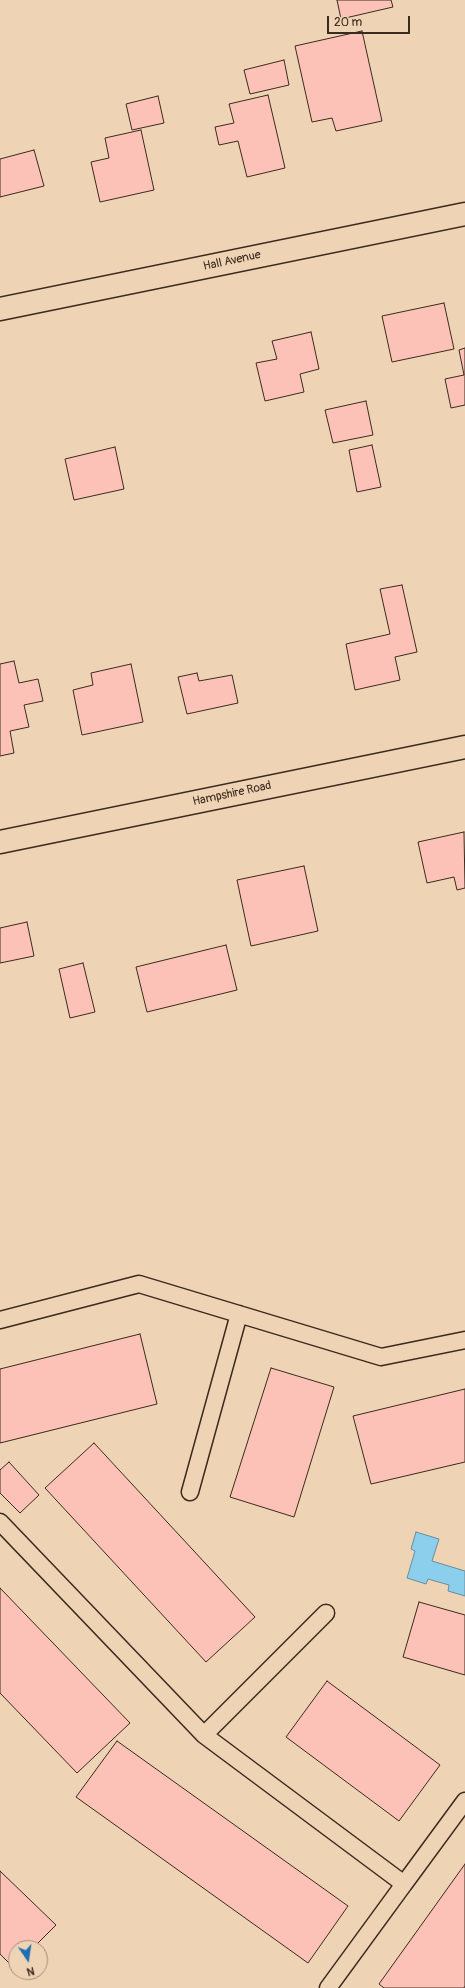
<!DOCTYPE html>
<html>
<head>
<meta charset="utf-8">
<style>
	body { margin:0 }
	#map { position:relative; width:465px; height:1988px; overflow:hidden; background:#eed3b5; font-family:Pangolin,sans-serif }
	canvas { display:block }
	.north { position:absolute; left:8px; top:1940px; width:40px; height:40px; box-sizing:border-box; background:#eed3b5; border:1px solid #a68f79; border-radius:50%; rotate:167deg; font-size:11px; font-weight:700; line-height:16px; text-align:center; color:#3b2a1e }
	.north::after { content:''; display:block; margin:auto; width:14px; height:18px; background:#1f6fb2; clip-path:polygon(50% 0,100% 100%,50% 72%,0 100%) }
	.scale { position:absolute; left:327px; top:16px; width:83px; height:18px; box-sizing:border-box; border:2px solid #3b2a1e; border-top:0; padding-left:5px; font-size:12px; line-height:14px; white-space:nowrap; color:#3b2a1e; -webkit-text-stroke:3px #eed3b5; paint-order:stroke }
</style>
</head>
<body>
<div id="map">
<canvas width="465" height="1988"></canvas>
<div class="north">N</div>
<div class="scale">20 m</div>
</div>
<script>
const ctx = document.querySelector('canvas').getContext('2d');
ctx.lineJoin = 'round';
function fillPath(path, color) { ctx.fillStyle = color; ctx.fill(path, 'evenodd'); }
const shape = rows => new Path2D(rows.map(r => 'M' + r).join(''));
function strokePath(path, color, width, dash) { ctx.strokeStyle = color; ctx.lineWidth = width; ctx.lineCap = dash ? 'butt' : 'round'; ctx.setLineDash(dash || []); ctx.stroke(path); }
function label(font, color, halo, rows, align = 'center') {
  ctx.font = font + ' Pangolin,sans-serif'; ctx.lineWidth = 3.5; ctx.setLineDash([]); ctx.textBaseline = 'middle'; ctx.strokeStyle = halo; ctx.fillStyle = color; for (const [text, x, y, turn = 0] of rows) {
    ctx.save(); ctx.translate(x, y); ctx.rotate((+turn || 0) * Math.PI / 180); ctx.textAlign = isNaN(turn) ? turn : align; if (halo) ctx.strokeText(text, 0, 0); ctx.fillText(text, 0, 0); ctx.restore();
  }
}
const water = shape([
	[416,1532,439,1539,432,1561,465,1571,465,1596,448,1591,449,1585,428,1579,426,1584,407,1578,415,1551,411,1549,416,1532]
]);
fillPath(water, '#8bcfed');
strokePath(water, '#6b8d9a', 1);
const building = shape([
	[337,0,391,0,393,7,341,19,337,0],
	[362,31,382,121,336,131,332,118,312,122,295,46,362,31],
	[284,60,289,85,250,94,244,70,284,60],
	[268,95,285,168,247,177,238,141,219,145,215,127,234,123,229,104,268,95],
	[158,96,164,123,132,130,126,104,158,96],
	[141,130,154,190,100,202,91,162,109,158,105,138,141,130],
	[34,150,44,186,0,197,0,159,34,150],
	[444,303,454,349,392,362,382,316,444,303],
	[311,332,319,369,300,374,304,392,265,401,256,363,277,359,272,341,311,332],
	[465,348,465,405,451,408,445,379,464,375,459,350,465,348],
	[366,401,373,435,333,443,325,410,366,401],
	[372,445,381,487,357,492,349,450,372,445],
	[115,447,124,489,74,500,65,459,115,447],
	[402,585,417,652,395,657,400,680,355,690,346,644,390,634,380,589,402,585],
	[14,661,19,683,38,679,43,701,24,705,29,727,10,731,14,753,0,756,0,664,14,661],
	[131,664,143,722,82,735,73,690,93,685,91,673,131,664],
	[197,673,199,681,232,675,238,703,187,714,178,677,197,673],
	[464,832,465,888,457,890,454,877,427,883,418,842,464,832],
	[304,866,318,931,251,946,237,880,304,866],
	[27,922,34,956,0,963,0,928,27,922],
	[226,945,237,990,147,1012,136,967,226,945],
	[83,963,95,1012,70,1018,59,969,83,963],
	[140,1334,157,1404,0,1443,0,1369,140,1334],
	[271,1368,334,1387,294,1517,230,1497,271,1368],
	[465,1389,465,1462,371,1484,353,1416,465,1389],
	[94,1443,255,1617,206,1662,45,1488,94,1443],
	[9,1462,39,1495,20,1513,0,1493,0,1470,9,1462],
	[0,1588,130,1723,77,1773,0,1693,0,1588],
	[419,1602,465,1615,465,1675,403,1657,419,1602],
	[327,1681,440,1765,399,1821,286,1737,327,1681],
	[117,1741,348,1906,308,1963,76,1797,117,1741],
	[465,1864,465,1986,464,1988,384,1988,379,1984,465,1864],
	[0,1871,56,1925,33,1948,16,1948,16,1964,13,1967,0,1954,0,1871]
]);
fillPath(building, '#fdc2b7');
strokePath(building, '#3b2a1e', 1);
const lane = shape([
	[0,1320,139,1284,381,1357,465,1340],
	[190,1492,239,1314],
	[0,1522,204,1735,404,1884,328,1988],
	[204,1735,326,1613],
	[404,1884,465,1801]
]);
const street = shape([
	[0,309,465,214],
	[0,842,465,747]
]);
strokePath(lane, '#3b2a1e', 19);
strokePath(street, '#3b2a1e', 25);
strokePath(lane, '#eed3b5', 16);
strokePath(street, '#eed3b5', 22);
label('12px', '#3b2a1e', '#eed3b5', [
	["Hall Avenue",232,261,-12],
	["Hampshire Road",232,794,-12]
]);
</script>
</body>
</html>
